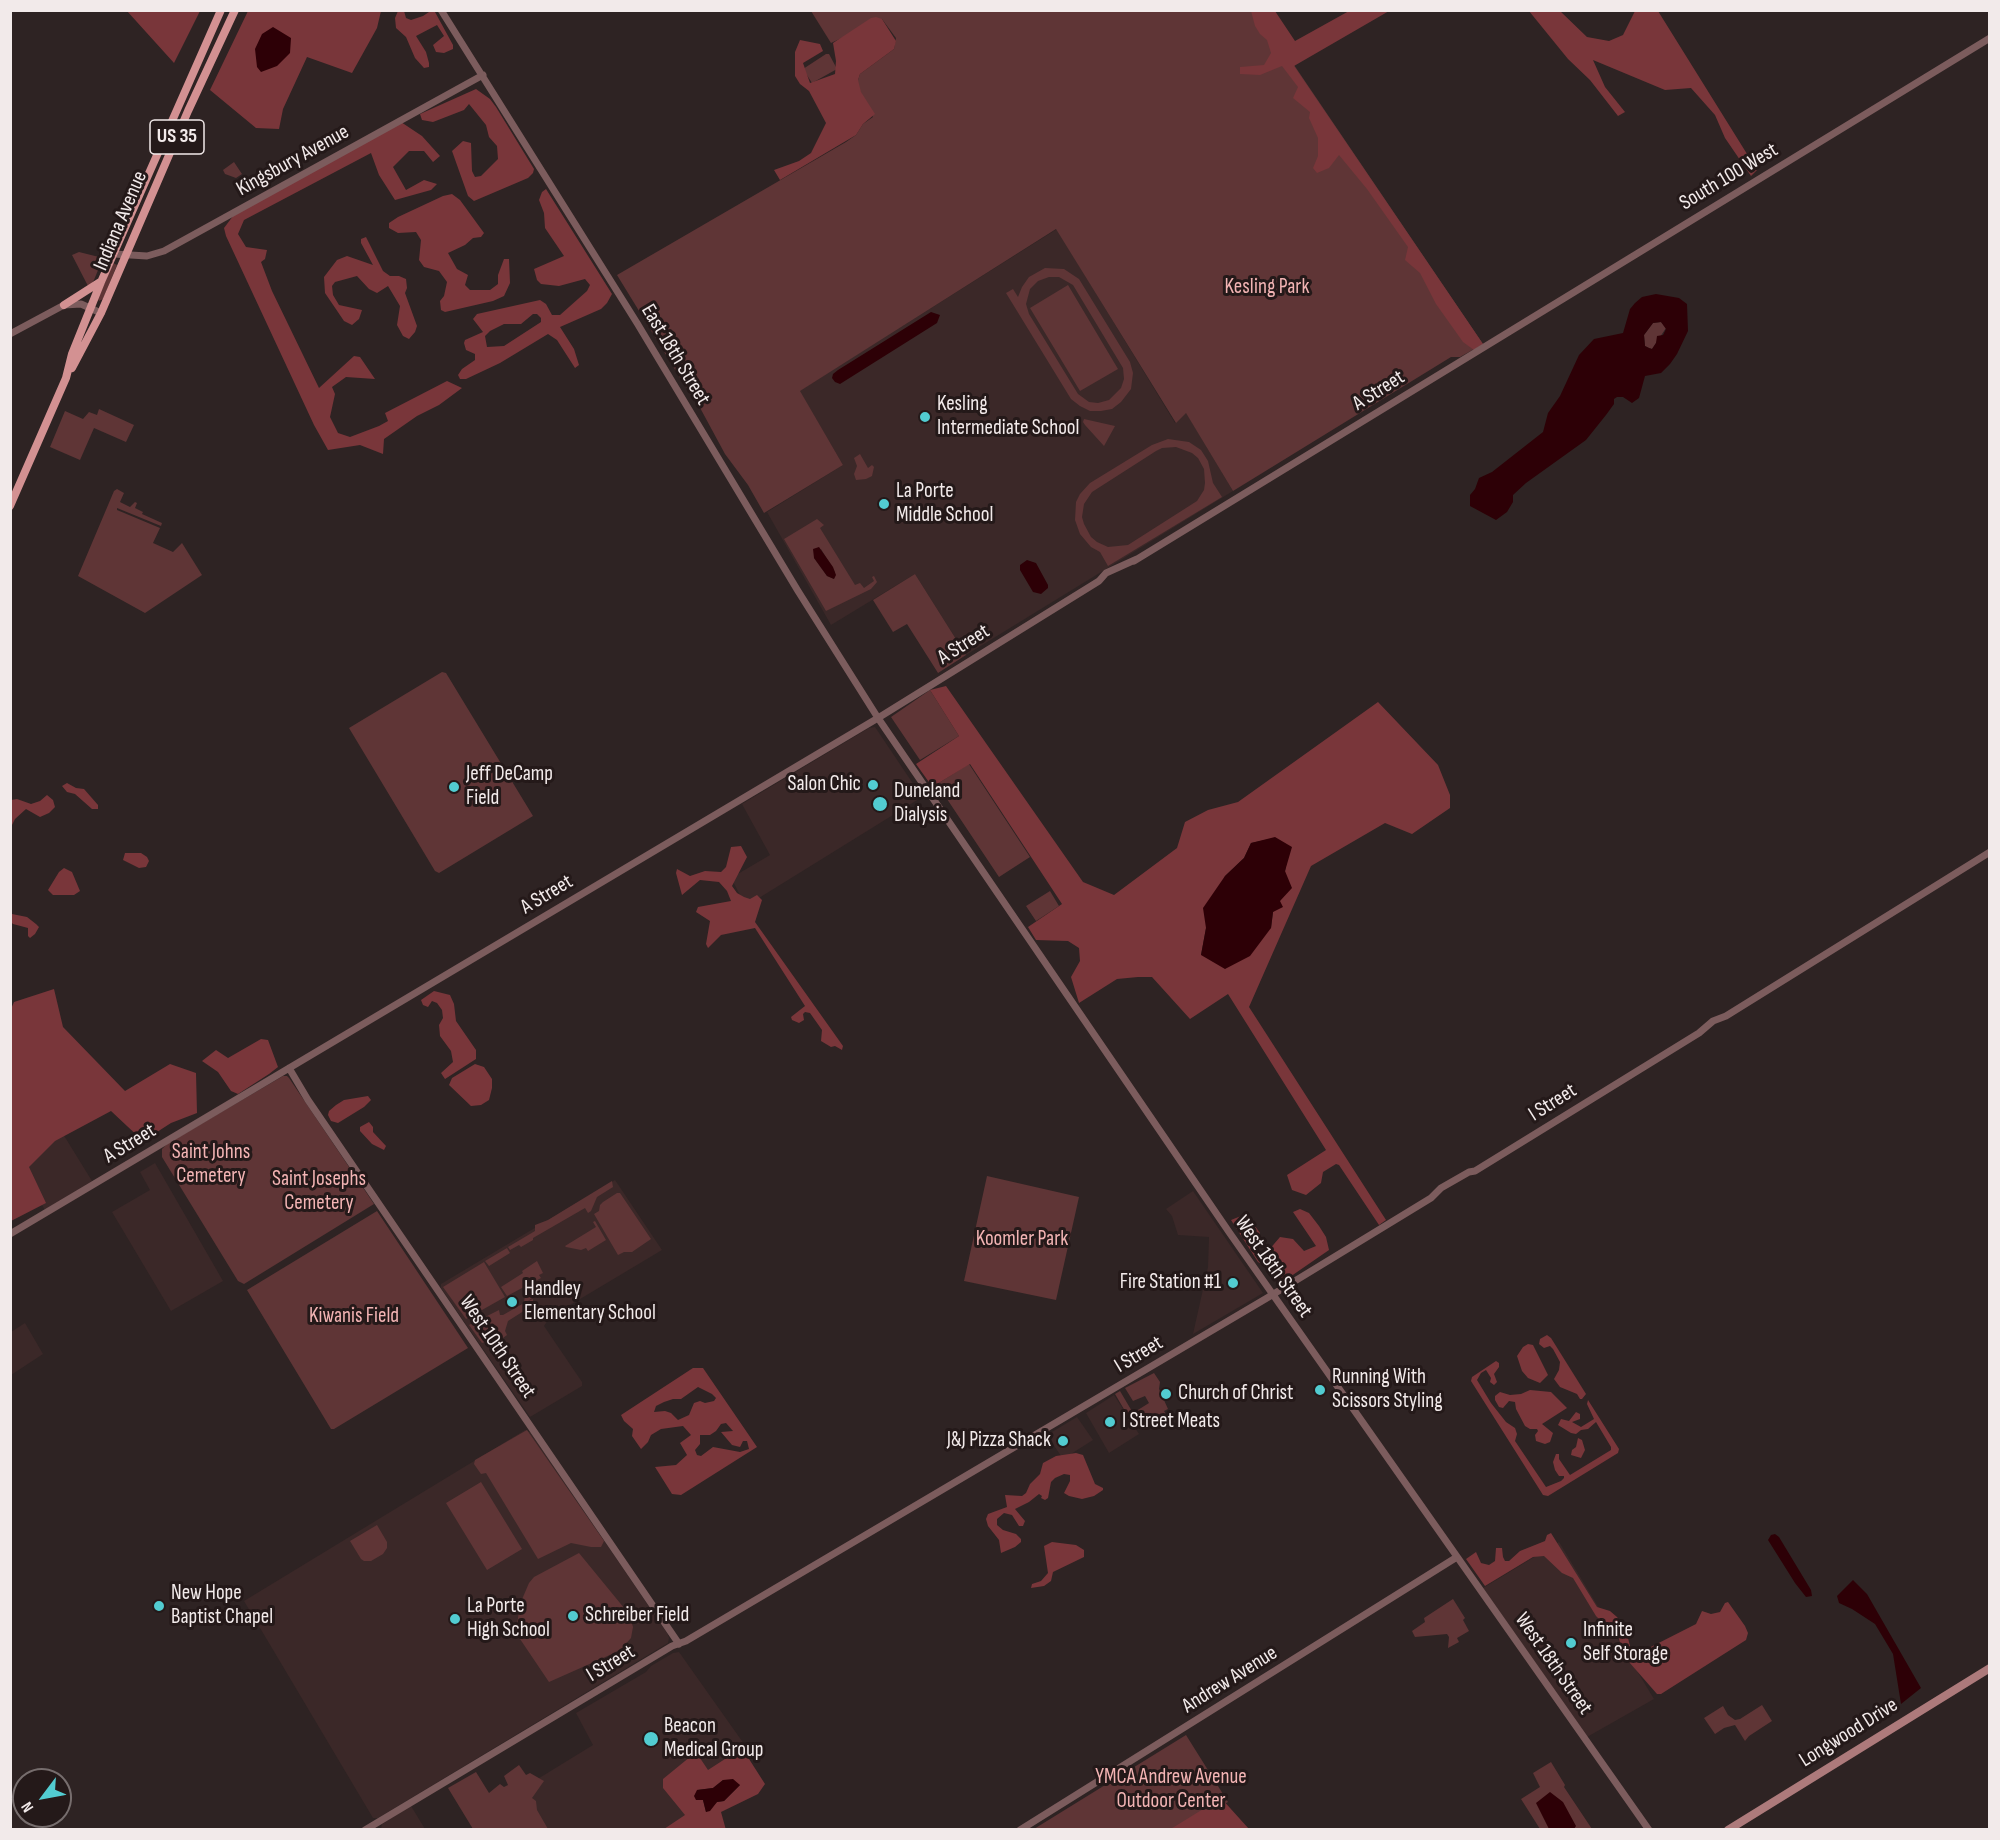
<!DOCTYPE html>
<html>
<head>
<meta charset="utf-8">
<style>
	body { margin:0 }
	#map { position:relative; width:2000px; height:1840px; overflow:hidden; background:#2e2323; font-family:"Sofia Sans Condensed",sans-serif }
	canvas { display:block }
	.frame { position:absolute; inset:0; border:12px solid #f2eaea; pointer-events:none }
	.north { position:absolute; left:12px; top:1768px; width:60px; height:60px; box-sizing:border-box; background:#241919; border:2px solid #766d6d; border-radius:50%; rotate:238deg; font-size:16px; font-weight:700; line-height:24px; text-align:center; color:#f2eaea }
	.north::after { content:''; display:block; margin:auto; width:21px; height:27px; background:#52ccd1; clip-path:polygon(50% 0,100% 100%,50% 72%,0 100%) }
</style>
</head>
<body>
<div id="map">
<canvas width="2000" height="1840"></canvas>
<div class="frame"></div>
<div class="north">N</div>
</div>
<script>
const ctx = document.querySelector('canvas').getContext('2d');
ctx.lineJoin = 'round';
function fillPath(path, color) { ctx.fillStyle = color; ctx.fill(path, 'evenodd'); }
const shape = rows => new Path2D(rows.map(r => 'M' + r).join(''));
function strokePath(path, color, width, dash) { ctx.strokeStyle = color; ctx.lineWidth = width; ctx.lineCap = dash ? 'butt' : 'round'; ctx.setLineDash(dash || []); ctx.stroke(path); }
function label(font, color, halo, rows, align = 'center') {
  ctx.font = font + ' "Sofia Sans Condensed",sans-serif'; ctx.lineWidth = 6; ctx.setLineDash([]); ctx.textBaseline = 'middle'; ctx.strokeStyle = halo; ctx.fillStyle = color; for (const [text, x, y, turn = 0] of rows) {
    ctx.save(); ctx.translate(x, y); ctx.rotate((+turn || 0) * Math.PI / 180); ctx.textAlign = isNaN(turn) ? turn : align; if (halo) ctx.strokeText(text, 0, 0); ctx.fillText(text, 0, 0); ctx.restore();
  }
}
fillPath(shape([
	[1057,229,1175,423,1186,412,1233,491,966,655,915,574,831,625,767,512,843,465,799,391],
	[875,727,922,797,746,906,731,878,770,855,742,804,869,728],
	[63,1134,92,1181,45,1210,16,1162],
	[155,1163,223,1281,171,1311,112,1212,150,1190,140,1172],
	[615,1180,662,1250,550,1317,544,1326,582,1382,582,1386,530,1417,441,1288,441,1284],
	[1193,1191,1263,1293,1193,1334,1208,1267,1209,1237,1178,1235,1172,1216,1166,1209],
	[25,1323,43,1354,11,1375,11,1332],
	[1114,1395,1139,1434,1109,1453,1086,1413],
	[1077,1417,1093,1440,1063,1459,1047,1435],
	[525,1430,530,1432,667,1633,669,1638,668,1643,378,1818,373,1818,244,1601],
	[1559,1542,1654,1699,1587,1737,1483,1588],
	[679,1652,749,1751,682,1798,691,1818,673,1829,505,1830,523,1788,593,1745,576,1713,646,1672,651,1666,673,1653],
	[411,1806,425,1829,381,1829,382,1824]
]), '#3b2828');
fillPath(shape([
	[811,11,1260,11,1294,65,1483,344,1460,357,1451,357,1233,491,1186,413,1176,423,1056,229,800,391,843,465,764,513,748,485,725,454,698,404,690,394,617,275,846,142,856,135,863,124,873,117,858,87,858,80,860,74,894,49,896,38,882,19,831,43],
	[826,54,829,54,837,69,812,83,803,69],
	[234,162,242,174,236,178,225,174,223,170],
	[79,252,103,258,94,280,91,285,88,286,72,255],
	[113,263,117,265,103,299,99,301,98,299],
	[1045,268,1064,269,1079,279,1130,362,1133,373,1131,389,1121,402,1112,409,1101,411,1090,411,1080,406,1071,399,1006,293,1013,289,1018,297,1022,287,1029,277],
	[1049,277,1059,277,1073,285,1123,368,1124,379,1121,388,1109,400,1098,403,1089,402,1078,394,1029,314,1026,304,1030,289,1038,281],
	[1068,285,1118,369,1080,391,1030,308],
	[1661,322,1666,328,1652,349,1649,348,1645,346,1644,335,1653,323],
	[99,409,134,425,126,442,94,428,80,460,50,447,65,411,83,419,89,412,97,415],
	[1084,419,1115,426,1104,446,1085,425,1083,422],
	[1168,439,1189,442,1201,450,1208,461,1213,483,1222,497,1108,566,1100,552,1091,547,1080,534,1075,520,1076,502,1080,494,1090,483,1152,445],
	[1176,447,1192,453,1198,458,1204,469,1205,483,1204,490,1197,501,1128,545,1108,547,1097,542,1091,537,1084,524,1082,517,1084,504,1092,492,1156,451,1162,448],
	[860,454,868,468,872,465,874,467,872,476,866,479,856,480,854,474,857,466,854,458],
	[117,489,124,493,120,502,130,507,135,502,137,503,135,508,143,512,142,514,162,523,161,526,117,508,117,510,160,528,153,543,173,552,182,543,202,575,145,613,78,576,114,491],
	[817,519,824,525,820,528,855,585,860,583,864,588,874,581,872,577,874,576,877,582,871,589,826,611,784,539],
	[821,549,835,572,834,579,827,576,814,558],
	[915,574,966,655,938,673,907,624,893,632,873,600],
	[442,672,446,673,533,816,439,873,435,871,349,728],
	[930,690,959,736,920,760,891,717],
	[969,764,1030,857,999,877,937,784],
	[1050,891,1059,906,1036,921,1026,906],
	[283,1076,287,1076,289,1078,374,1204,244,1284,238,1281,162,1157,162,1149,167,1144],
	[987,1176,1079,1197,1056,1300,964,1281],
	[612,1181,613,1187,597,1197,591,1211,588,1213,585,1208,533,1238,533,1240,521,1247,519,1245,510,1250,508,1247,535,1231,535,1225,548,1220],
	[617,1193,620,1193,651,1239,632,1252,624,1252,618,1255,594,1214,599,1211,600,1205,603,1202],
	[377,1211,468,1348,334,1429,331,1429,247,1290],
	[595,1221,606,1240,588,1251,586,1248,581,1250,566,1247,565,1246,596,1227,593,1222],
	[507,1248,510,1253,489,1266,485,1261],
	[537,1261,543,1273,539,1275,541,1278,507,1296,501,1287,523,1273,522,1271],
	[484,1262,505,1297,466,1319,443,1287],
	[525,1295,530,1296,532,1298,528,1301,533,1299,533,1303,530,1307,508,1321,505,1331,507,1335,496,1343,488,1341,482,1343,469,1325,499,1310,500,1315,503,1315,524,1303],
	[1154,1373,1160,1382,1159,1389,1168,1409,1164,1411,1166,1414,1163,1415,1147,1425,1141,1424,1135,1428,1115,1394,1120,1391,1133,1413,1149,1403,1145,1396,1133,1401,1125,1388],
	[527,1430,604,1541,601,1547,591,1547,571,1543,538,1559,486,1473,481,1474,474,1464,475,1460],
	[481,1482,522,1549,487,1570,446,1503],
	[377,1525,387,1542,387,1548,383,1554,371,1561,364,1561,361,1559,350,1541],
	[579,1553,629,1614,633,1627,631,1638,621,1649,612,1654,549,1682,520,1639,517,1625,520,1604,529,1583,534,1577],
	[1453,1599,1465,1618,1463,1620,1469,1631,1457,1638,1459,1642,1448,1648,1449,1637,1447,1634,1415,1637,1412,1631,1425,1622,1424,1618],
	[1762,1705,1772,1721,1749,1736,1745,1741,1735,1725,1724,1728,1715,1734,1704,1718,1723,1706,1728,1715,1735,1720,1740,1719],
	[1186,1735,1228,1802,1183,1829,1034,1829],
	[1551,1762,1565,1785,1564,1787,1592,1829,1540,1829,1521,1799,1540,1787,1533,1773],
	[519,1765,526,1775,530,1773,544,1781,532,1798,536,1801,537,1810,548,1829,473,1829,448,1788,476,1772,489,1793,500,1784,504,1787,508,1785,504,1776]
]), '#5f3536');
fillPath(shape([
	[127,11,200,11,174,63],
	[248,11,381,11,377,28,352,73,307,57,283,109,279,129,256,128,210,90],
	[398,11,404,11,406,18,411,20,423,16,429,12,435,12,453,45,453,49,444,53,436,52,433,45,444,36,437,25,416,36,426,52,429,63,429,67,424,68,415,58,406,37,396,28,395,18],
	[1251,11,1275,11,1295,41,1349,11,1389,11,1294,66,1483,344,1474,350,1463,342,1436,304,1420,273,1405,260,1408,247,1367,189,1339,155,1329,168,1317,173,1313,168,1318,156,1318,138,1309,118,1310,112,1293,98,1298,87,1282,66,1260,75,1240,74,1240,67,1264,65,1271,53,1267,40,1260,34,1255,26],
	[1529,11,1560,11,1587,37,1609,41,1623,35,1635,11,1658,11,1757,170,1751,176,1725,138,1715,115,1691,88,1665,90,1593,60,1605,87,1625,112,1618,116,1590,80,1568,59],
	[876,17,882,19,896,41,894,49,860,74,858,80,861,92,875,114,863,124,856,135,780,180,774,170,799,161,811,153,826,123,809,91,800,84,795,76,795,52,800,40,820,44,823,51,803,63,810,83,835,74,836,61,833,43,871,18],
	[476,89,490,99,496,107,534,169,533,173,528,178,474,201,468,196,452,151,463,141,471,143,472,171,475,177,481,176,498,159,497,146,489,137,486,125,469,104,464,110,433,122,422,120,420,114],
	[401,122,422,136,440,156,433,162,424,151,409,151,393,167,406,190,424,180,437,184,431,190,395,200,379,175,371,153,244,220,238,234,246,247,267,250,265,259,261,262,272,291,319,388,354,356,360,357,375,379,346,377,332,387,335,394,330,417,338,433,350,437,379,426,388,421,385,413,447,381,462,388,439,405,417,416,384,439,383,454,360,445,328,450,314,425,226,236,224,228,233,216],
	[546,189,612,294,607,303,601,309,560,327,574,349,579,365,575,368,557,340,548,334,500,363,466,379,460,379,458,375,462,369,475,360,475,354,466,350,464,343,465,340,483,332,473,319,477,314,540,300,546,304,552,315,560,315,587,291,590,285,585,279,559,286,541,284,537,280,534,269,564,256,545,228,544,213,539,200,542,192],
	[533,314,537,314,541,318,541,322,504,346,487,347,485,336,490,331,504,324,521,324],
	[452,194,460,200,484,233,481,237,473,238,465,245,448,253,457,269,468,275,465,285,470,290,490,290,498,284,498,275,504,259,509,259,510,283,504,296,493,301,445,312,441,310,440,301,444,296,447,282,439,271,424,267,419,260,421,240,416,232,398,233,389,228,389,223,398,217,443,196],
	[366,237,383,271,390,276,399,276,406,279,407,288,405,293,417,326,415,332,409,339,403,336,397,325,400,306,388,286,377,293,369,289,357,276,335,282,332,286,333,295,339,305,362,310,359,319,352,325,344,321,325,293,324,277,337,260,347,256,373,265,361,243,361,239],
	[946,686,1083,882,1114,895,1177,848,1185,822,1208,810,1238,802,1378,702,1438,765,1450,795,1450,808,1412,834,1385,823,1311,866,1249,1007,1386,1220,1379,1225,1339,1165,1336,1164,1323,1172,1321,1183,1306,1195,1292,1190,1287,1175,1326,1150,1228,994,1190,1019,1152,977,1138,977,1117,979,1079,1003,1071,977,1080,961,1079,948,1068,941,1036,940,1028,927,1062,904,970,764,937,784,931,785,916,764,959,736,930,690],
	[1275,838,1287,860,1280,901,1273,912,1271,928,1201,955,1206,928,1225,876,1244,858,1251,843],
	[67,783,76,788,84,789,98,805,98,809,92,809,75,794,67,792,62,786],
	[47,795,53,800,55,807,49,813,40,817,26,809,15,819,11,827,11,800,17,799,31,804,40,801],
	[741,846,747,857,732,886,737,893,744,897,750,899,757,895,762,900,755,922,843,1046,842,1050,835,1046,831,1047,821,1041,822,1030,810,1013,805,1012,803,1014,804,1020,799,1023,792,1020,791,1017,805,1006,755,928,721,935,708,948,706,944,710,921,696,912,698,907,731,901,727,891,719,882,700,880,682,895,676,873,677,869,690,876,705,871,721,872,726,867,731,847],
	[125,853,141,853,147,857,149,861,146,867,139,868,123,860],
	[64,868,72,872,80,891,74,895,53,895,48,890,59,872],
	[12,914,27,917,36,924,39,927,35,934,30,938,28,936,28,928,13,924,11,922],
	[54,989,63,1027,125,1091,170,1064,196,1073,197,1113,171,1123,143,1141,111,1111,55,1141,29,1167,46,1203,11,1221,11,1009,14,1002],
	[434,991,450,995,454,1004,456,1021,476,1050,476,1059,445,1079,441,1073,453,1062,451,1051,440,1036,439,1025,443,1018,442,1010,437,1003,432,1001,428,1007,423,1005,421,1000],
	[261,1039,268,1040,278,1067,269,1074,238,1094,231,1091,218,1072,202,1061,216,1050,228,1058],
	[475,1064,484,1067,492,1079,492,1088,489,1100,481,1105,471,1106,449,1085,452,1078],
	[368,1096,371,1100,364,1107,338,1123,331,1121,328,1115,329,1111,336,1105,344,1100],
	[369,1122,373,1127,373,1132,386,1146,384,1150,372,1144,360,1131,360,1127],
	[1300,1209,1309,1213,1319,1226,1326,1237,1329,1250,1284,1281,1276,1281,1266,1266,1258,1262,1231,1220,1246,1214,1260,1233,1256,1244,1259,1256,1267,1260,1268,1251,1280,1237,1293,1239,1304,1251,1316,1246,1293,1212],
	[1547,1335,1551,1338,1586,1394,1582,1399,1580,1399,1577,1394,1560,1387,1554,1379,1559,1370,1560,1362,1553,1349,1550,1346,1544,1348,1539,1344,1540,1339],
	[1528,1344,1533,1345,1548,1375,1540,1383,1528,1378,1522,1371,1517,1356,1523,1347],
	[1496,1361,1499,1363,1499,1367,1494,1374,1497,1382,1494,1385,1490,1382,1491,1378,1486,1370,1481,1373,1477,1380,1491,1403,1506,1422,1515,1428,1517,1434,1515,1441,1546,1487,1561,1481,1564,1478,1564,1476,1559,1476,1555,1470,1553,1462,1556,1454,1559,1454,1559,1459,1570,1475,1611,1450,1611,1447,1596,1422,1588,1429,1581,1430,1576,1434,1571,1433,1558,1425,1561,1419,1569,1421,1576,1412,1580,1414,1580,1419,1572,1422,1581,1427,1594,1419,1587,1404,1588,1400,1619,1449,1618,1453,1548,1496,1543,1495,1471,1381,1472,1377],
	[693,1368,703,1368,757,1447,681,1495,672,1494,655,1467,676,1465,687,1455,680,1443,691,1435,683,1426,661,1429,651,1435,648,1442,641,1449,632,1436,633,1429,624,1421,621,1415],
	[698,1387,712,1394,716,1398,714,1401,705,1403,700,1401,694,1403,689,1415,678,1420,671,1413,665,1411,654,1412,656,1406,664,1402,673,1399,681,1399],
	[726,1423,733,1431,721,1432,732,1445,740,1447,743,1441,747,1441,749,1449,740,1452,713,1447,701,1456,697,1455,695,1450,700,1444,700,1435,710,1435,716,1431,721,1424],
	[1530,1390,1551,1392,1567,1408,1542,1424,1553,1433,1550,1442,1545,1444,1536,1441,1535,1435,1538,1431,1537,1429,1530,1429,1525,1426,1516,1409,1515,1402,1509,1401,1503,1408,1499,1407,1495,1400,1495,1396,1500,1392,1510,1395,1521,1394],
	[1578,1438,1582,1440,1585,1450,1581,1458,1571,1455,1572,1450,1576,1447],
	[1076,1453,1083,1455,1095,1484,1103,1488,1103,1490,1094,1496,1082,1499,1069,1496,1064,1493,1070,1481,1070,1475,1064,1474,1055,1478,1051,1482,1048,1498,1045,1500,1041,1498,1042,1496,1039,1494,1029,1502,1015,1509,1025,1521,1023,1526,1019,1526,1012,1515,1004,1513,997,1519,997,1525,1003,1530,1016,1534,1021,1539,1021,1542,1015,1547,1001,1553,999,1540,988,1526,986,1519,988,1514,1007,1507,1005,1495,1022,1496,1026,1493,1030,1484,1040,1474,1043,1463,1056,1456],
	[1551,1533,1597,1607,1610,1611,1617,1617,1626,1630,1631,1650,1635,1655,1696,1624,1702,1611,1711,1614,1720,1612,1725,1603,1728,1602,1745,1626,1748,1633,1746,1640,1661,1694,1657,1694,1629,1662,1622,1650,1619,1639,1596,1616,1573,1578,1562,1573,1544,1556,1533,1557,1485,1586,1466,1559,1476,1552,1481,1563,1489,1565,1495,1561,1496,1548,1502,1548,1503,1557,1505,1561,1509,1561,1520,1551,1545,1541,1547,1535],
	[1052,1542,1076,1545,1084,1550,1084,1557,1053,1572,1051,1581,1044,1586,1031,1588,1032,1584,1041,1581,1048,1573,1044,1546],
	[742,1748,765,1784,758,1794,721,1812,726,1830,664,1829,685,1815,663,1788,663,1779,696,1752,708,1770],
	[723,1780,740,1785,724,1801,717,1802,706,1812,703,1800,697,1790,713,1788],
	[1221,1798,1249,1829,1170,1829,1174,1827]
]), '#79363a');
fillPath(shape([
	[273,27,291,38,290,53,277,66,261,72,257,67,255,49,262,34],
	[1656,294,1679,298,1687,304,1688,331,1677,354,1670,364,1661,373,1645,376,1639,398,1632,403,1623,397,1617,397,1614,399,1614,404,1606,415,1586,440,1526,483,1513,495,1513,502,1507,512,1496,520,1470,506,1470,495,1475,489,1479,478,1492,472,1543,432,1548,413,1560,396,1579,355,1594,339,1623,333,1630,309,1635,303,1642,297],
	[1661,322,1666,329,1663,335,1657,336,1656,343,1652,349,1649,348,1645,346,1644,335,1653,323],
	[931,312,940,315,937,323,840,384,835,382,832,378,833,374,838,370],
	[819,547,833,567,836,575,834,579,827,576,814,558,813,549],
	[1027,560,1036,563,1048,585,1048,588,1041,594,1033,592,1020,570,1020,565],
	[1275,837,1292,847,1285,871,1292,888,1280,901,1283,907,1273,912,1271,928,1250,956,1225,969,1201,955,1206,928,1203,908,1225,876,1244,858,1251,843],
	[1775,1534,1779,1537,1811,1590,1812,1596,1806,1597,1795,1583,1768,1540,1771,1535],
	[1853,1580,1867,1594,1921,1688,1901,1704,1893,1654,1875,1624,1852,1609,1839,1603,1837,1596],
	[733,1779,740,1785,724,1801,717,1802,710,1811,706,1812,703,1800,696,1800,694,1796,697,1790,713,1788,723,1780],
	[1550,1792,1563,1802,1576,1826,1574,1829,1549,1829,1536,1803]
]), '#2d0006');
strokePath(shape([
	[441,10,637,323,798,591,878,718,1229,1232,1649,1830],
	[114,254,147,256,164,251,483,75],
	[10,334,64,305,81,304,101,313],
	[1134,561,1990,38],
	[289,1068,308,1100,679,1644],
	[10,1234,878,718,1099,581,1106,573,1137,559],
	[365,1830,672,1646,686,1641,1267,1298,1431,1198,1441,1188,1469,1172,1475,1171,1699,1033,1713,1021,1726,1016,1990,852],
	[1020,1830,1457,1557]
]), '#7c5c5d', 7);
strokePath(shape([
	[1728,1830,1990,1668]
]), '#ad7a7b', 8);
strokePath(shape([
	[64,305,100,282],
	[72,368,101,313,188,111,235,10],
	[10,506,66,378,72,354,101,282,221,10]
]), '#d39192', 8);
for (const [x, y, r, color] of [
	[925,417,6,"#52ccd1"],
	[884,504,6,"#52ccd1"],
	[873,785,6,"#52ccd1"],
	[454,787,6,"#52ccd1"],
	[880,804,8,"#52ccd1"],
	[1233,1283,6,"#52ccd1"],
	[512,1302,6,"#52ccd1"],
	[1320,1390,6,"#52ccd1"],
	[1166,1394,6,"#52ccd1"],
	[1110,1422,6,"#52ccd1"],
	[1063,1441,6,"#52ccd1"],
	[159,1606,6,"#52ccd1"],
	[573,1616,6,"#52ccd1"],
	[455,1619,6,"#52ccd1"],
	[1571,1643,6,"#52ccd1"],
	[651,1739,8,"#52ccd1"]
]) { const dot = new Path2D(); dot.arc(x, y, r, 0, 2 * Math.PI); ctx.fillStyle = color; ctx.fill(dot); strokePath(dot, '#241919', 2); }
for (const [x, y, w] of [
	[177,137,54]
]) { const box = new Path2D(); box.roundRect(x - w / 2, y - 17, w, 34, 4.5); ctx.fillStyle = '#241919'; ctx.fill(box); strokePath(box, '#f2eaea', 1.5); }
label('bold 20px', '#f2eaea', null, [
	["US 35",177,137]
]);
label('21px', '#f2eaea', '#241919', [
	["Kingsbury Avenue",293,161,-29],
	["South 100 West",1729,177,-31],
	["Indiana Avenue",121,221,-67],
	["East 18th Street",675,355,59],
	["A Street",1379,391,-32],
	["A Street",964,645,-32],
	["A Street",547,895,-31],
	["I Street",1553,1103,-32],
	["A Street",130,1144,-31],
	["West 18th Street",1273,1267,55],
	["West 10th Street",497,1347,56],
	["I Street",1139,1355,-31],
	["I Street",611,1664,-31],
	["West 18th Street",1553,1664,55],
	["Andrew Avenue",1230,1680,-32],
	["Longwood Drive",1849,1733,-32]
]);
label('21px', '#f3b4b4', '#241919', [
	["Kesling Park",1267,288],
	["Saint Johns",211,1153],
	["Cemetery",211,1177],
	["Saint Josephs",319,1180],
	["Cemetery",319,1204],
	["Koomler Park",1022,1240],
	["Kiwanis Field",354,1317],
	["YMCA Andrew Avenue",1171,1778],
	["Outdoor Center",1171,1802]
]);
label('21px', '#f2eaea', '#241919', [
	["Kesling",937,405],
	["Intermediate School",937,429],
	["La Porte",896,492],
	["Middle School",896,516],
	["Jeff DeCamp",466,775],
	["Field",466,799],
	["Salon Chic",861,785,"right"],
	["Duneland",894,792],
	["Dialysis",894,816],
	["Fire Station #1",1221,1283,"right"],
	["Handley",524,1290],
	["Elementary School",524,1314],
	["Running With",1332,1378],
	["Scissors Styling",1332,1402],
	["Church of Christ",1178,1394],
	["I Street Meats",1122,1422],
	["J&J Pizza Shack",1051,1441,"right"],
	["New Hope",171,1594],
	["Baptist Chapel",171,1618],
	["La Porte",467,1607],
	["High School",467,1631],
	["Schreiber Field",585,1616],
	["Infinite",1583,1631],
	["Self Storage",1583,1655],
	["Beacon",664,1727],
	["Medical Group",664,1751]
], 'left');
</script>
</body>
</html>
